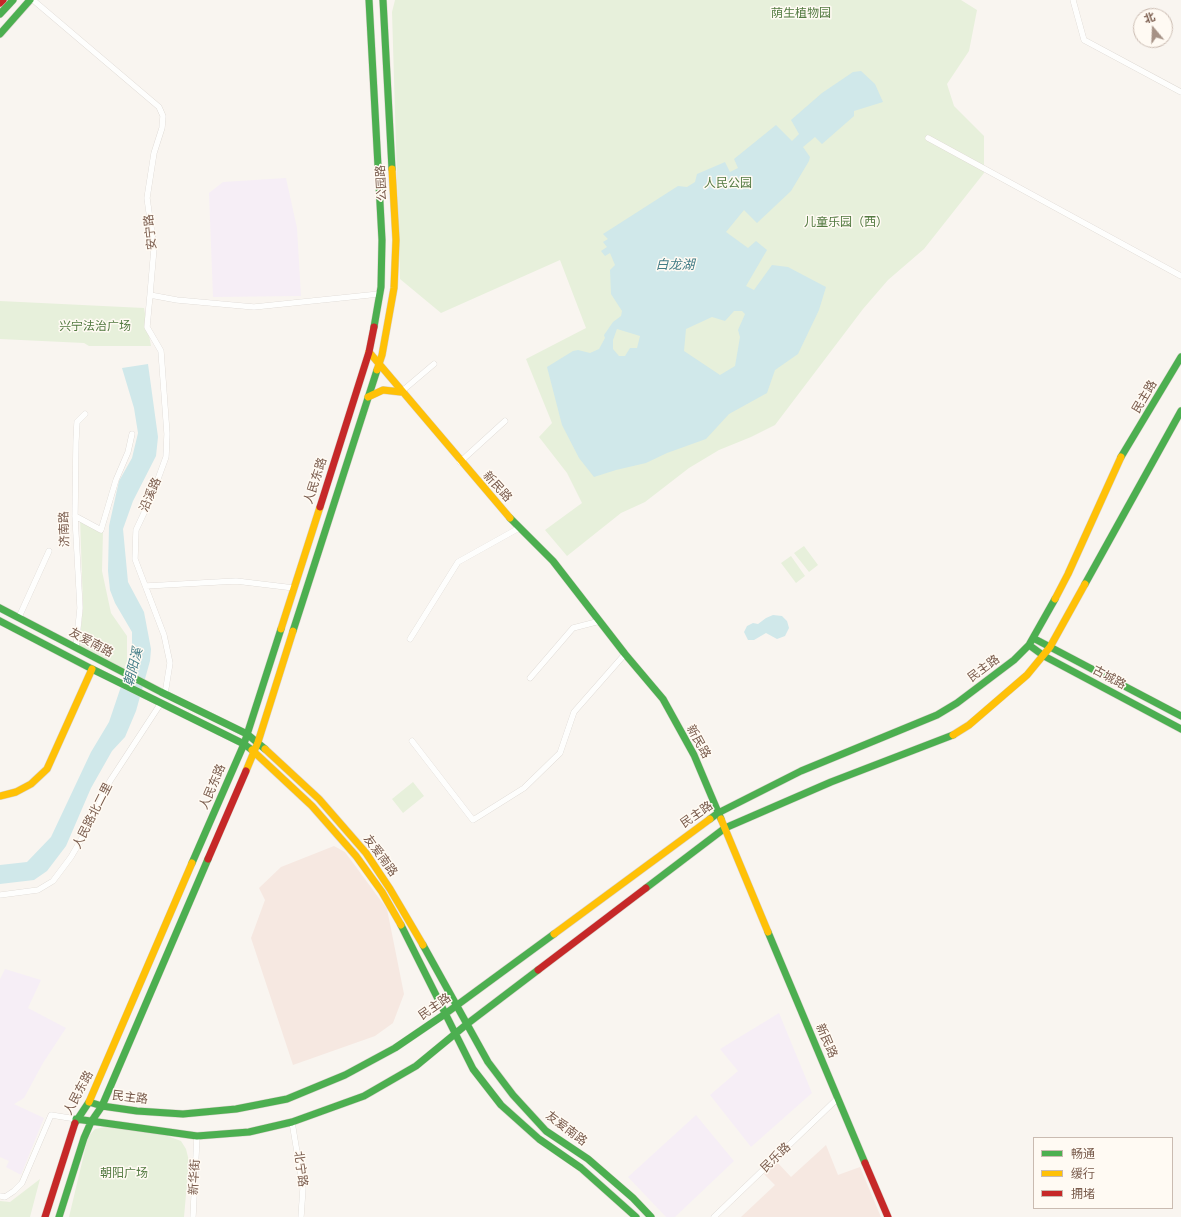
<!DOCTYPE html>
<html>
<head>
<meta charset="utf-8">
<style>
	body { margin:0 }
	#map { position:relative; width:1181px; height:1217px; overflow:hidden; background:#f9f5f0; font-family:"DM Sans","Noto Sans SC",sans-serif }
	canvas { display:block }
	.legend { position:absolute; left:1033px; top:1137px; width:140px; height:72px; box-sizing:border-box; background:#fffaf3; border:1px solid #cabbb1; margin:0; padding:5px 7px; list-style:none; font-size:12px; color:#7a5c4d }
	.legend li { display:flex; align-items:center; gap:8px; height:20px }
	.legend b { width:20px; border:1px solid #cabbb1 }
	.north { position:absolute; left:1133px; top:8px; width:40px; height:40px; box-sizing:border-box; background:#fffaf3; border:1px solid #cabbb1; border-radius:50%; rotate:341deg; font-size:11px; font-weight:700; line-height:16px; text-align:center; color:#7a5c4d }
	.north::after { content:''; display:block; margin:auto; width:14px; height:18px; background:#a69286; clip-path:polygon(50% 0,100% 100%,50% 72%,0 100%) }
</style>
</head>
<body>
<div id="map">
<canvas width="1181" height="1217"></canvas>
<ul class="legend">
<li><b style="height:5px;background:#4caf50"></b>畅通</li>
<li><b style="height:5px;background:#ffc107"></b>缓行</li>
<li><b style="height:5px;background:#c62828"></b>拥堵</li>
</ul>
<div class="north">北</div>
</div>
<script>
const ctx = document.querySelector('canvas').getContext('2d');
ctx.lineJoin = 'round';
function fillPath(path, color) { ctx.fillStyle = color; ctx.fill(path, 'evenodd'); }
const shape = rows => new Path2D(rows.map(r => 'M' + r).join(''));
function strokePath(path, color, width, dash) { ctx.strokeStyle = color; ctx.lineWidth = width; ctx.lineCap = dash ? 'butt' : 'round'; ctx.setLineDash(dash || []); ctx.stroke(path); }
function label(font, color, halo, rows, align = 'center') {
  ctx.font = font + ' "DM Sans","Noto Sans SC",sans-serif'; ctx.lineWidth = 3; ctx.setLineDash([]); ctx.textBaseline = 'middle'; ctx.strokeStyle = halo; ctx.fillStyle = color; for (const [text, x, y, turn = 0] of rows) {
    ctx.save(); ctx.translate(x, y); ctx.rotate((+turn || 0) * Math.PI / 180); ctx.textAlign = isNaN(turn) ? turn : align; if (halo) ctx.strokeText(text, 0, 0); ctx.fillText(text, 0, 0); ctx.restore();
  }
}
fillPath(shape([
	[334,846,345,852,387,909,404,994,393,1023,375,1036,293,1065,251,938,265,900,259,888,281,867],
	[826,1145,838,1175,860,1167,881,1217,741,1217,775,1185,764,1174,777,1162,791,1177]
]), '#f6e8e1');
fillPath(shape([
	[286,178,297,228,301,296,213,297,209,193,223,182],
	[5,969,41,980,28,1008,66,1028,43,1063,24,1098,14,1104,44,1118,21,1175,6,1167,9,1161,0,1157,0,979],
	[779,1013,812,1093,751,1147,710,1095,738,1071,720,1049],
	[696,1115,734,1161,675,1217,666,1217,628,1177]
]), '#f6eef6');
fillPath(shape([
	[395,0,961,0,977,10,969,51,947,84,954,106,984,136,984,173,924,249,888,280,863,309,775,425,751,437,719,450,689,468,645,502,621,513,567,556,545,530,582,503,567,473,539,437,552,423,526,359,586,328,560,260,441,313,400,279,392,12],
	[0,301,144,308,151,346,89,346,84,343,0,339],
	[80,517,103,531,102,571,111,613,127,636,127,661,124,669,79,646,83,607],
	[804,546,818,565,809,572,794,553],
	[791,556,805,576,796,583,781,563],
	[413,782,424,796,403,813,392,799],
	[106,1127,162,1134,181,1141,186,1149,189,1161,184,1217,69,1217,88,1137,95,1129],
	[40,1179,30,1217,0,1217,0,1201,10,1202]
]), '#e7f0db');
fillPath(shape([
	[861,71,875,84,883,102,854,111,854,116,822,144,815,137,803,147,810,157,809,161,791,191,757,223,744,210,726,232,748,248,756,241,767,250,746,286,754,290,772,265,788,267,826,287,819,310,798,354,775,370,767,393,729,414,706,439,667,453,646,463,616,470,594,477,579,458,562,425,547,367,573,351,578,350,590,353,599,349,605,338,604,335,613,322,621,316,622,311,611,294,610,270,615,265,610,253,605,256,601,251,607,247,603,242,608,239,603,234,678,186,687,187,695,182,697,174,725,162,730,172,738,168,734,159,776,125,792,141,799,134,791,120,822,93,853,72],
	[734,311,742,311,745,314,738,330,740,337,735,366,720,375,684,351,686,329,712,317,725,321],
	[617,329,640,336,637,348,630,348,625,356,619,356,613,349,613,340],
	[148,364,158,437,156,456,133,501,123,529,128,582,144,612,151,649,150,661,136,711,125,737,112,751,91,788,66,846,47,871,34,880,0,884,0,865,27,862,51,837,91,752,109,722,132,654,132,632,115,603,110,590,108,571,109,526,119,481,132,458,138,433,134,408,122,368],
	[773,615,782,616,787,621,789,628,785,636,777,639,766,633,754,640,748,640,744,632,747,626,753,623,758,624,766,618]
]), '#d0e8ea');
const street = shape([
	[33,0,159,107,163,116,162,128,154,153,147,198,154,248,150,295,177,300,254,307,379,294],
	[1073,0,1084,40,1181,92],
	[928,138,1181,276],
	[150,295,147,327,161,351,167,434,166,457,151,498,136,530,135,559,164,635,170,663,165,694],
	[401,392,434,364],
	[460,462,505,421],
	[75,516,101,530,116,480,128,452,132,434],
	[146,586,236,581,294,588],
	[19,617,49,551],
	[410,639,458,562,519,528],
	[76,647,80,608,75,516,76,441,77,422,85,414],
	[530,678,573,628,600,621],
	[412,741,473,820,524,788,560,753,574,712,625,654],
	[0,895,38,890,53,881,71,857,89,826,110,781,161,703],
	[292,1122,303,1188,301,1217],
	[0,1196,5,1197,14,1191,22,1183,51,1115,76,1119],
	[193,1217,197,1136],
	[714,1217,838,1098]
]);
const fast = shape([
	[369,0,382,240,381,287,374,327],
	[383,0,392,169],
	[0,14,13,0],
	[0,34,30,0],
	[1121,457,1181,357],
	[510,518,553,561,625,654,663,699,694,755,721,819],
	[1085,584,1181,411],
	[0,608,161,692,247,734,265,749],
	[0,621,92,669,244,744,252,750],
	[293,631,377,370],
	[1033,638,1181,716],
	[1029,645,1044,656,1181,729],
	[710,819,718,813,801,771,937,715,957,703,1014,660,1029,645,1055,599],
	[192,863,244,744,281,629],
	[646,888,725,828,831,782,953,735],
	[401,925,473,1069,501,1105,539,1139,581,1168,636,1217],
	[768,932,865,1163],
	[423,945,488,1062,513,1095,546,1131,588,1159,633,1198,651,1217],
	[102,1106,208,859],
	[76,1119,197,1136,249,1132,292,1122,364,1096,416,1066,467,1024,538,970],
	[75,1123,89,1102,102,1106,137,1111,183,1114,236,1109,287,1099,345,1075,395,1048,445,1014,554,934],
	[59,1217,84,1138,91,1122,102,1106]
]);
const slow = shape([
	[369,352,510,518],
	[377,370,382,355,394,288,396,240,392,169],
	[368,397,383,390,401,392],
	[1055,599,1068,574,1121,457],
	[281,629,320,507],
	[953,735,969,725,1027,675,1050,647,1085,584],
	[265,749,319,799,366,853,390,889,423,945],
	[252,750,312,806,356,856,382,892,401,925],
	[246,771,258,742,293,631],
	[0,796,16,792,31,784,47,769,92,669],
	[721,819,768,932],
	[554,934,710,819],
	[89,1102,192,863]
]);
const jam = shape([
	[0,3,3,0],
	[320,507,369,352,374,327],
	[208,859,246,771],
	[538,970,646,888],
	[865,1163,888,1217],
	[45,1217,75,1123]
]);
strokePath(street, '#d7d1cb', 6);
strokePath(fast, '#d9d2cb', 8);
strokePath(slow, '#d9d2cb', 8);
strokePath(jam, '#d9d2cb', 8);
strokePath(street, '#fefefd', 5.5);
strokePath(fast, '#4caf50', 7);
strokePath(slow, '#ffc107', 7);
strokePath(jam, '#c62828', 7);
label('12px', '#537a41', '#fffaf3', [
	["荫生植物园",801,14],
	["人民公园",728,184],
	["儿童乐园（西）",846,223],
	["兴宁法治广场",95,327],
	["朝阳广场",124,1174]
]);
label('12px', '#7a5c4d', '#fffaf3', [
	["公园路",382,183,-93],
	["安宁路",151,232,-96],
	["民主路",1145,397,-59],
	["人民东路",316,481,-72],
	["新民路",497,487,48],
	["沿溪路",151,495,-67],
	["济南路",65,529,-92],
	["友爱南路",91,643,28],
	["民主路",984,669,-37],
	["古城路",1109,678,28],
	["新民路",698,742,61],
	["人民东路",213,787,-67],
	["民主路",697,815,-35],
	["人民路北二里",93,816,-63],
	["友爱南路",380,856,54],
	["民主路",435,1007,-35],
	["新民路",826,1041,67],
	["人民东路",79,1093,-62],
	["民主路",130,1098,7],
	["友爱南路",566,1129,37],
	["民乐路",776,1158,-44],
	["北宁路",300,1169,82],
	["新华街",195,1177,-87]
]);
label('italic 13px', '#437c86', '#fffaf3', [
	["白龙湖",675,266],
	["朝阳溪",134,667,-76]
]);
</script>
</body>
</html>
